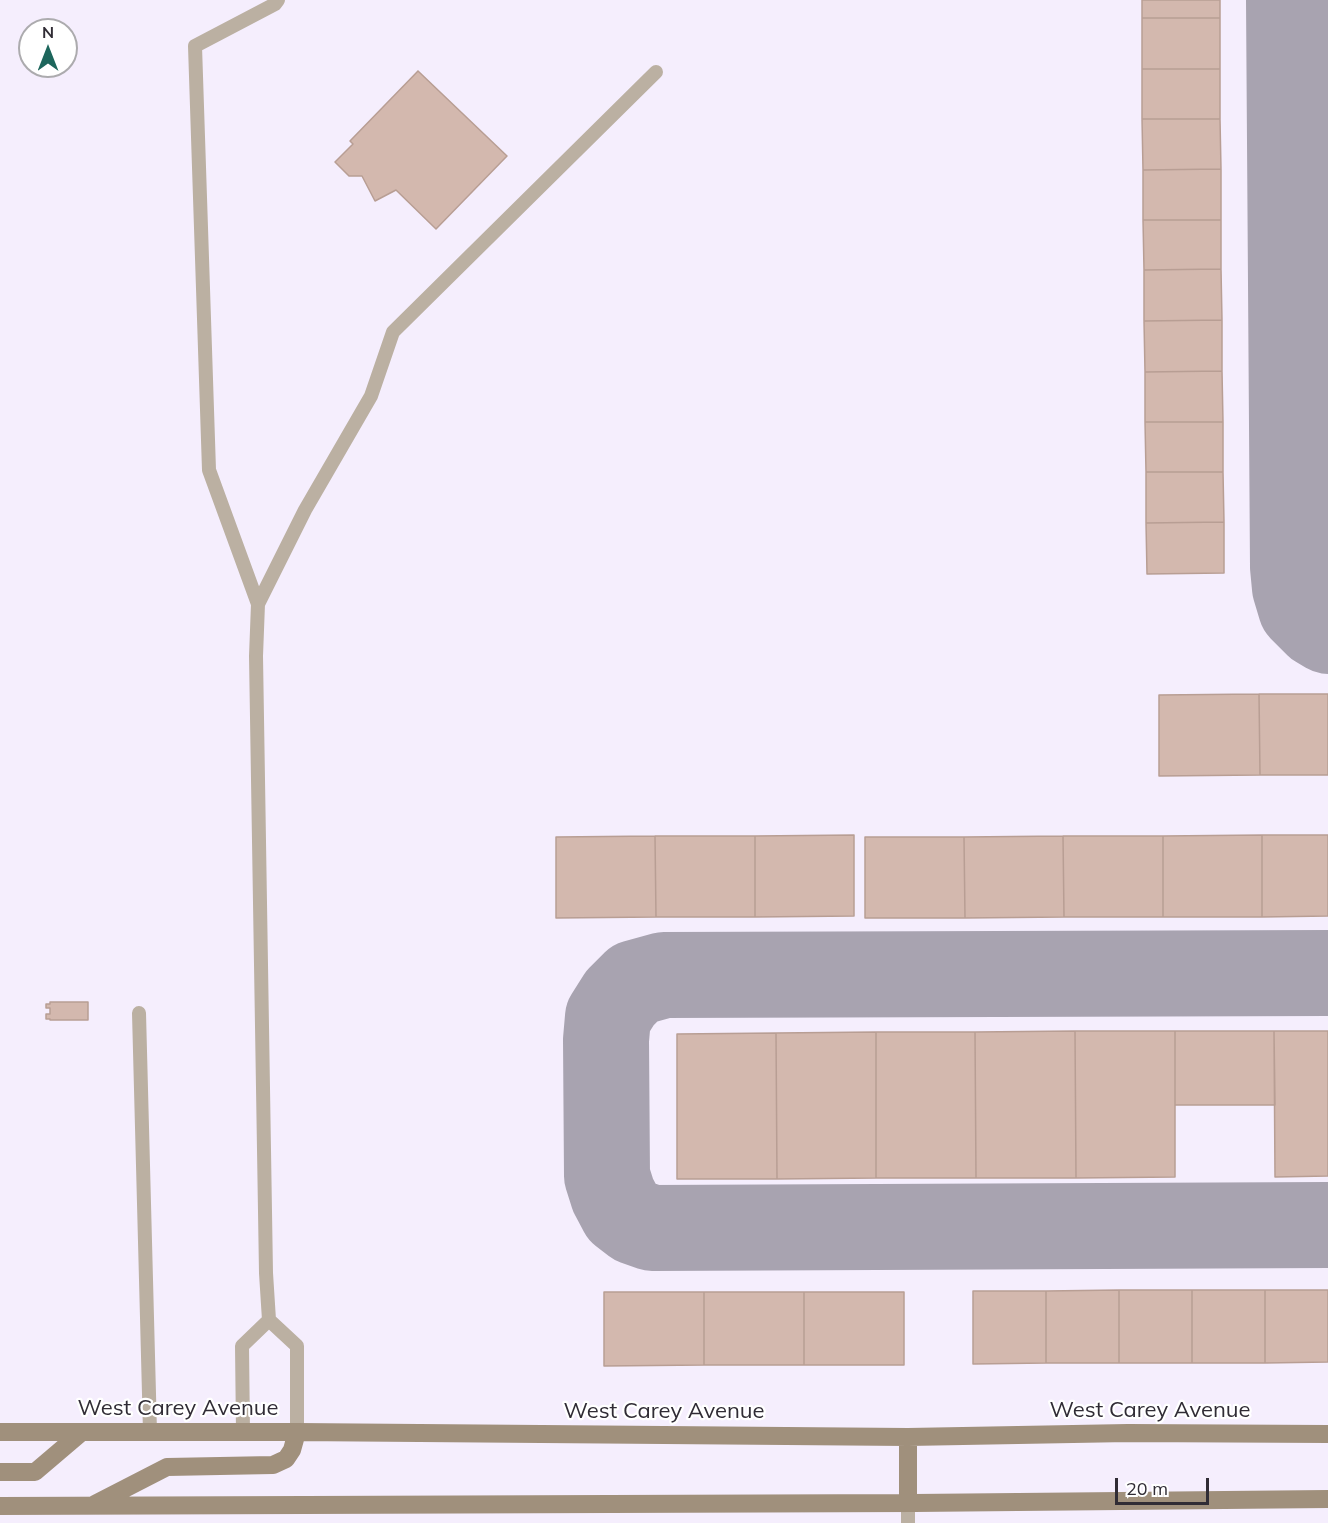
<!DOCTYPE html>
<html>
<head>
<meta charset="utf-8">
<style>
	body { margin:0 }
	#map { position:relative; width:1328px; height:1523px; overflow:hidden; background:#f5eefd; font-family:Mulish,sans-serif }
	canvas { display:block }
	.north { position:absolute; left:18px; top:18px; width:60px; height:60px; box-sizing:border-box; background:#fff; border:2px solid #acabae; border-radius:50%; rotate:0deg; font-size:16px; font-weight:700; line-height:24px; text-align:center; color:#302c35 }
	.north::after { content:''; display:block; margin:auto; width:21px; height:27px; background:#1d665c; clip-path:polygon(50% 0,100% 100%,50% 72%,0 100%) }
	.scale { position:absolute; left:1115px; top:1478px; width:94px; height:27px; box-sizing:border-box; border:3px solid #302c35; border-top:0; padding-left:8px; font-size:18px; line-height:21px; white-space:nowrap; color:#302c35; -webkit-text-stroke:4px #fff; paint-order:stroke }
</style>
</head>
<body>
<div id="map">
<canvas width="1328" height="1523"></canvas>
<div class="north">N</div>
<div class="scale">20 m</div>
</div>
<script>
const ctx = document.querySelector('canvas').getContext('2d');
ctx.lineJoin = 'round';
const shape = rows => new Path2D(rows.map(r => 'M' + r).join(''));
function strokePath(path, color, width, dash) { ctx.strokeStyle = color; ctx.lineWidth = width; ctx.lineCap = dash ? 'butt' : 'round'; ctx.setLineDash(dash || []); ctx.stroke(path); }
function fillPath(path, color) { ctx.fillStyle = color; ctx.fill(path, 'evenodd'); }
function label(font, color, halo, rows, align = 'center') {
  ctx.font = font + ' Mulish,sans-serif'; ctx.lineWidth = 4.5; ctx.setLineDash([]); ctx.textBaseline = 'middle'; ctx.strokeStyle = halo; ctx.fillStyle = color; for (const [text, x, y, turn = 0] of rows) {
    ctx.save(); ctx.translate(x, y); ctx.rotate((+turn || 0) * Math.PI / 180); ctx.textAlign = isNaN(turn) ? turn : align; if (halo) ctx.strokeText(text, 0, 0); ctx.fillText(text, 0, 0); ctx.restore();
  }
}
strokePath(shape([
	[1289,0,1293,567,1295,588,1301,608,1318,625,1328,631],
	[1328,973,664,975,635,983,620,998,608,1017,606,1040,607,1176,613,1195,622,1212,635,1222,652,1228,1328,1225]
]), '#a8a3b0', 86);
const building = shape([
	[1142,0,1220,0,1220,18,1142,18,1142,0],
	[1142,18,1220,18,1220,69,1142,69,1142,18],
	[1142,69,1220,69,1220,119,1142,119,1142,69],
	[418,71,507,156,436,229,396,190,375,201,362,176,349,176,335,162,353,144,350,141,418,71],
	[1142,119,1220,119,1221,169,1143,170,1142,119],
	[1221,169,1221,220,1143,220,1143,170,1221,169],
	[1143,220,1221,220,1221,269,1144,270,1143,220],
	[1221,269,1222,320,1144,321,1144,270,1221,269],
	[1222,320,1222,371,1145,372,1144,321,1222,320],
	[1222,371,1223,422,1145,422,1145,372,1222,371],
	[1145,422,1223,422,1223,472,1146,472,1145,422],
	[1146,472,1223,472,1224,522,1146,523,1146,472],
	[1224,522,1224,573,1147,574,1146,523,1224,522],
	[1259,694,1328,694,1328,775,1260,775,1259,694],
	[1259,694,1260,775,1159,776,1159,695,1259,694],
	[854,835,854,916,755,917,755,836,854,835],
	[1262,835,1328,835,1328,916,1262,917,1262,835],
	[1262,835,1262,917,1163,917,1163,836,1262,835],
	[655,836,656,917,556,918,556,837,655,836],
	[655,836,755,836,755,917,656,917,655,836],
	[1063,836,1163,836,1163,917,1064,917,1063,836],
	[1063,836,1064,917,965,918,964,837,1063,836],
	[865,837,964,837,965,918,865,918,865,837],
	[50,1002,88,1002,88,1020,50,1020,50,1019,46,1019,46,1014,50,1014,50,1008,46,1008,46,1004,50,1004,50,1002],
	[1075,1031,1175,1031,1175,1177,1076,1178,1075,1031],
	[1075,1031,1076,1178,976,1178,975,1032,1075,1031],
	[1175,1031,1274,1031,1275,1105,1175,1105,1175,1031],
	[1274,1031,1328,1031,1328,1176,1275,1177,1274,1031],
	[876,1032,975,1032,976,1178,876,1178,876,1032],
	[876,1032,876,1178,777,1179,776,1033,876,1032],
	[776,1033,777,1179,677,1179,677,1034,776,1033],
	[1119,1290,1192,1290,1192,1363,1119,1363,1119,1290],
	[1119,1290,1119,1363,1046,1363,1046,1291,1119,1290],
	[1192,1290,1265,1290,1265,1363,1192,1363,1192,1290],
	[1265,1290,1328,1290,1328,1362,1265,1363,1265,1290],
	[973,1291,1046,1291,1046,1363,973,1364,973,1291],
	[604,1292,704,1292,704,1365,604,1366,604,1292],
	[704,1292,804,1292,804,1365,704,1365,704,1292],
	[804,1292,904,1292,904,1365,804,1365,804,1292]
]);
fillPath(building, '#d3b8ae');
strokePath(building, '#b89e94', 1.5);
strokePath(shape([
	[258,604,209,470,195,46,275,4,278,0],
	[139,1013,150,1432],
	[269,1320,266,1273,256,656,258,604,305,510,371,396,393,332,656,72],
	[243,1432,242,1346,269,1320,297,1346,297,1432],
	[908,1503,908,1523]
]), '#bbb0a2', 14);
strokePath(shape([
	[0,1432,297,1432,908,1437,1128,1433,1328,1434],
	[908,1437,908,1503],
	[0,1472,35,1472,82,1432],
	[95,1504,167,1467,273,1465,286,1459,292,1450,297,1432],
	[0,1506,914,1503,1328,1499]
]), '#a0907c', 18);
label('22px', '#302c35', '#fff', [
	["West Carey Avenue",178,1408],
	["West Carey Avenue",1150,1410],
	["West Carey Avenue",664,1411]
]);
</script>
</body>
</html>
